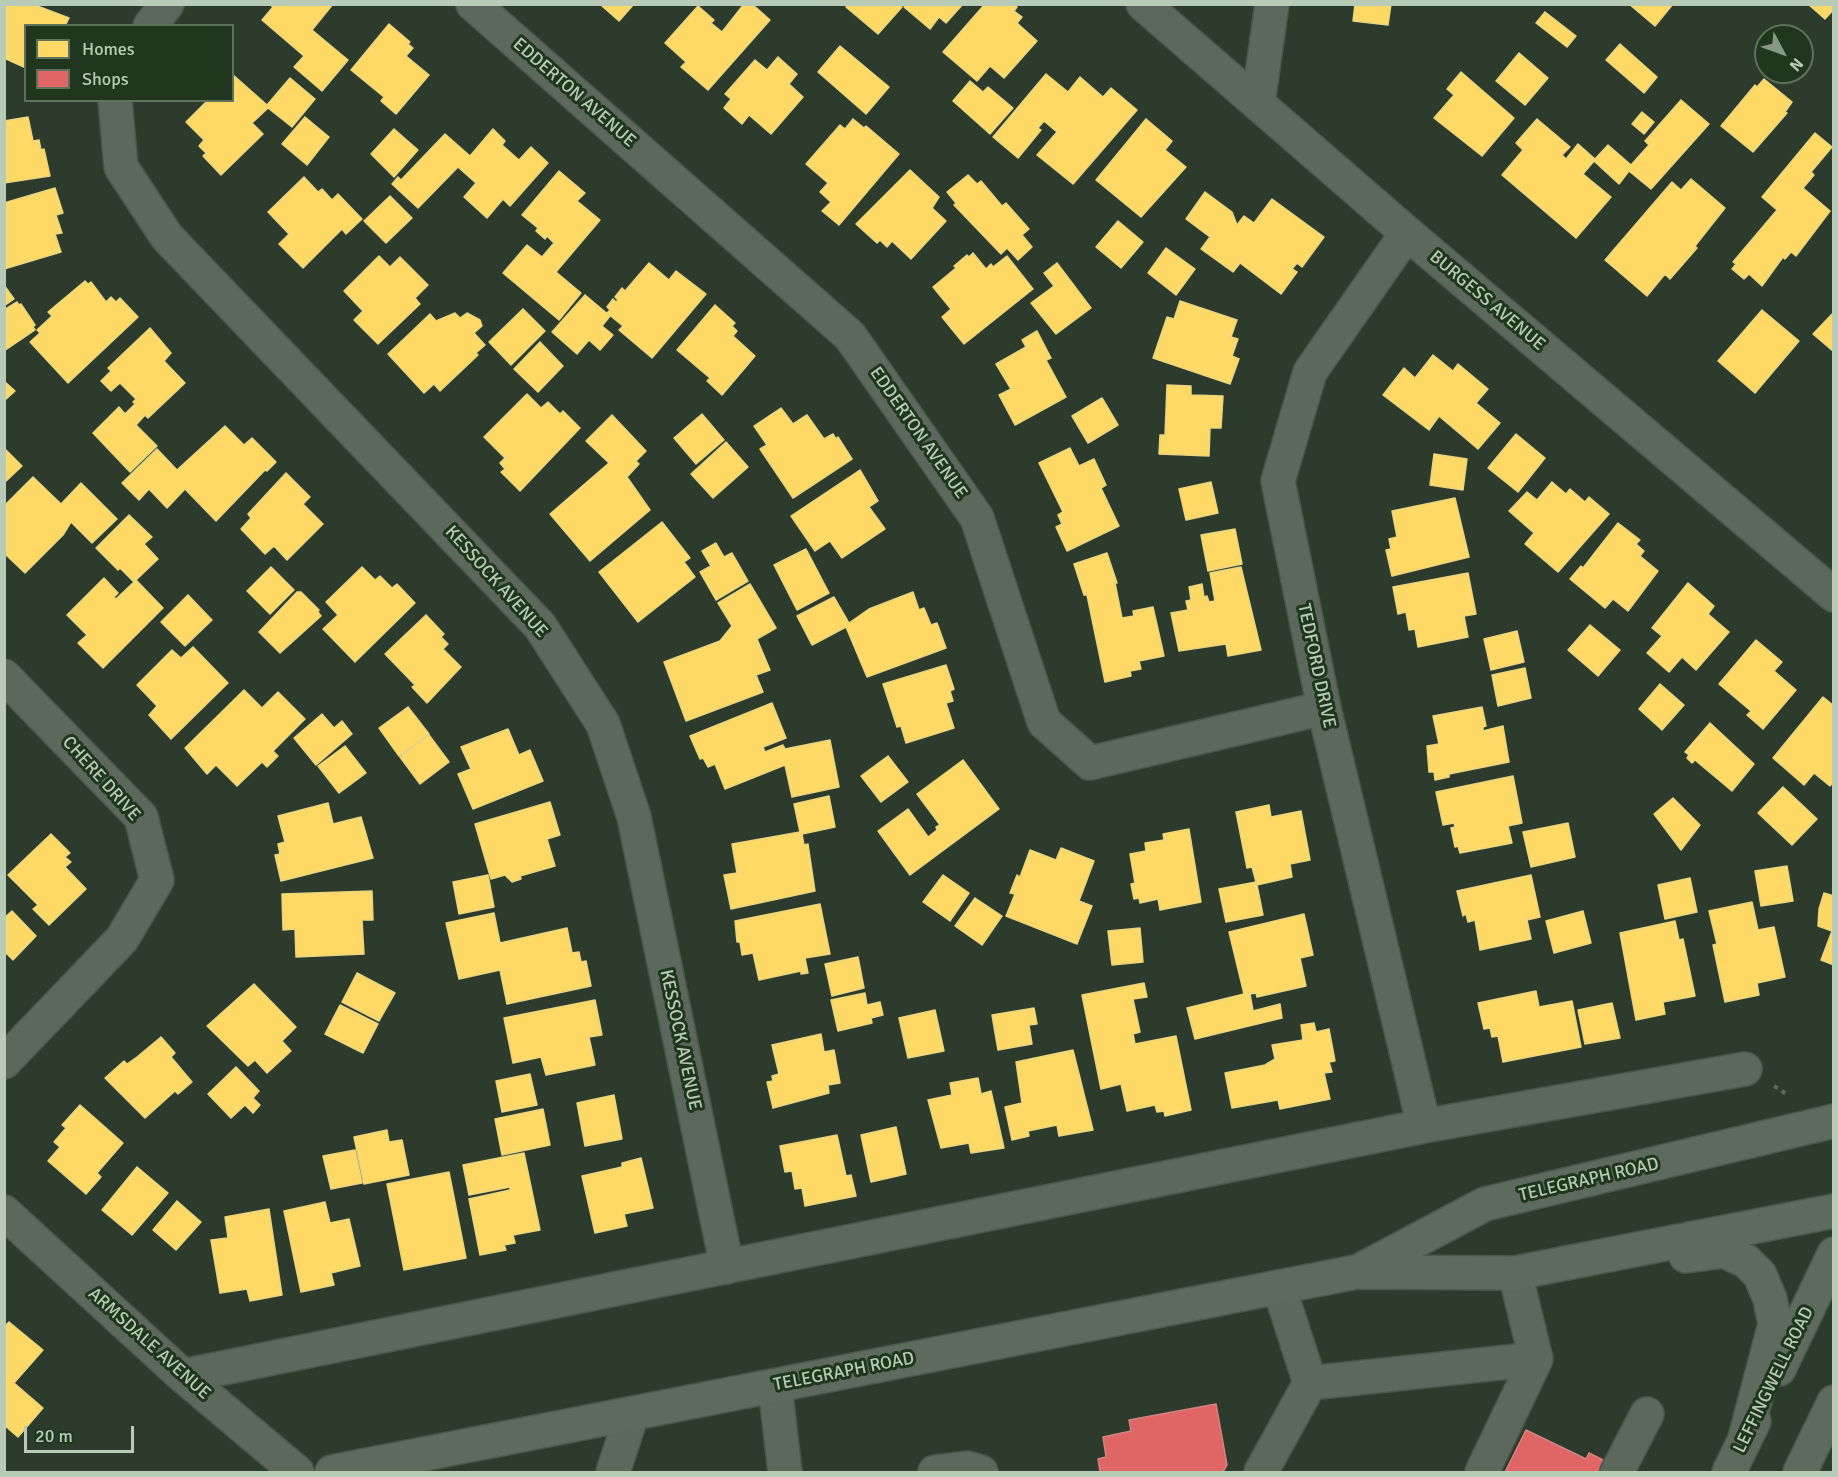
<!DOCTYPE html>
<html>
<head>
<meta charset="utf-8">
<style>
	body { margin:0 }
	#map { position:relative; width:1838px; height:1477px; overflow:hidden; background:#2d3b2c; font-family:Signika,sans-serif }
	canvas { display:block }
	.frame { position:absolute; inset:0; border:6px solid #b7cbb6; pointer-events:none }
	.legend { position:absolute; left:24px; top:24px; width:210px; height:78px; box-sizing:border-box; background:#20361f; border:2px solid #5c725b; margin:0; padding:8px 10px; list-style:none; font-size:18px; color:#b7cbb6 }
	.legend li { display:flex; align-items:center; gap:12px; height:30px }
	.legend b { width:30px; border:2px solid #5c725b }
	.north { position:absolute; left:1754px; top:24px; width:60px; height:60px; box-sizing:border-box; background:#20361f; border:2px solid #5c725b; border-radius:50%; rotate:131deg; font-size:16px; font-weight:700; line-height:24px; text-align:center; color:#b7cbb6 }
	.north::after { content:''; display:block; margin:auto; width:21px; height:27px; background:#879986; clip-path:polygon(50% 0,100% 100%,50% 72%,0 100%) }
	.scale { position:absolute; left:24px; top:1426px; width:110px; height:27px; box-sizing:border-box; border:3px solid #b7cbb6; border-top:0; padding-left:8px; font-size:18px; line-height:21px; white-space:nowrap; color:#b7cbb6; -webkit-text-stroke:4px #20361f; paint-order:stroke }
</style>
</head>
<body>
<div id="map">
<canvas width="1838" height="1477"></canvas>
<div class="frame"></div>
<ul class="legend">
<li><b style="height:16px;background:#ffd966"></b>Homes</li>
<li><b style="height:16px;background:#e06666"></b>Shops</li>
</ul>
<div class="north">N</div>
<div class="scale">20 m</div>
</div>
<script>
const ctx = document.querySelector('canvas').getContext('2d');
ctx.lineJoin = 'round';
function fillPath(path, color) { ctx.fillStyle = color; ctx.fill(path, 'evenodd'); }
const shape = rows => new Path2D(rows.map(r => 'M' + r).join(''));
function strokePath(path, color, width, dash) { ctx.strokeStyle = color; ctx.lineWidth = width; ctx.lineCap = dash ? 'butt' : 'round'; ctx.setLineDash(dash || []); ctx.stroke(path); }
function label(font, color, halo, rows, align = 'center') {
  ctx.font = font + ' Signika,sans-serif'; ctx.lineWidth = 6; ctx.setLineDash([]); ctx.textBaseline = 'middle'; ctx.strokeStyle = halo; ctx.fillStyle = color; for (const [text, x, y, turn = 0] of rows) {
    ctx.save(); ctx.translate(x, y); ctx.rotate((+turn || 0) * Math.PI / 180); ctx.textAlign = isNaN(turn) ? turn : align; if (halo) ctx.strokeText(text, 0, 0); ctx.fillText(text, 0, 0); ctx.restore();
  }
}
const homes = shape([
	[4,4,32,4,69,18,65,26,26,26,26,68,4,58,4,4],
	[269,4,333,4,312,30,348,60,322,91,294,67,304,56,262,20,273,7,269,4],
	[604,4,634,4,619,21,602,6,604,4],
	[744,4,752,4,770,20,708,90,681,67,686,62,665,43,698,6,714,20,711,23,722,32,744,4],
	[848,4,899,4,902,7,878,34,846,7,848,4],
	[906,4,963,4,946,23,939,17,930,29,904,7,906,4],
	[985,4,1014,4,1017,7,1014,11,1022,17,1017,23,1037,41,1004,78,990,66,977,81,943,52,985,4],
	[1355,4,1391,4,1388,25,1353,21,1355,4],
	[1629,4,1673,4,1655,26,1629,4],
	[1808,4,1832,4,1834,9,1825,19,1808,4],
	[1545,12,1576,36,1567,47,1536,23,1545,12],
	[389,24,410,42,408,44,413,48,406,56,429,75,396,114,381,101,384,97,351,70,389,24],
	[1620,44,1657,77,1644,93,1606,60,1620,44],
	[840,46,889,87,866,114,818,72,840,46],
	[1519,53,1548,78,1525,105,1496,81,1519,53],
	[778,57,797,74,789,84,803,97,771,134,749,115,742,124,724,108,731,99,725,94,755,60,767,70,778,57],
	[1461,72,1514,118,1482,156,1434,118,1454,95,1447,89,1461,72],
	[232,74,267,105,290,78,315,99,292,127,268,108,252,123,263,134,221,175,203,156,206,153,199,146,204,140,186,122,208,100,232,100,232,74],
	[1046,74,1068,92,1080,77,1103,97,1111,88,1137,110,1073,184,1037,155,1057,132,1044,121,1038,128,1041,130,1018,158,993,137,1046,74],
	[1764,79,1792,102,1785,112,1787,113,1753,152,1721,126,1755,85,1757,87,1764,79],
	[970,81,983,92,988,87,1013,108,990,134,953,101,970,81],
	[1681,100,1709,124,1651,189,1629,171,1619,184,1594,161,1583,174,1611,197,1576,238,1502,175,1523,150,1516,143,1537,119,1570,147,1562,155,1566,159,1578,144,1595,159,1608,145,1631,165,1649,145,1645,141,1681,100],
	[1642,112,1654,122,1644,134,1632,124,1642,112],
	[28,117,33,141,39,140,41,150,44,149,50,176,4,183,4,121,28,117],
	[305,117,329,137,307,165,282,144,305,117],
	[853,119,864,128,866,126,899,154,839,225,822,211,831,202,820,192,828,183,806,164,840,125,845,129,853,119],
	[1146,119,1172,141,1165,150,1186,167,1141,217,1096,180,1146,119],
	[394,129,418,150,394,177,371,154,394,129],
	[493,129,505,141,502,145,519,160,531,147,548,163,510,206,503,199,487,218,464,197,476,183,458,167,418,208,392,184,398,177,401,180,445,134,470,156,493,129],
	[1815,133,1832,147,1811,172,1814,175,1803,188,1830,211,1796,256,1791,252,1785,259,1783,257,1762,286,1749,274,1744,279,1732,269,1736,264,1733,262,1777,210,1762,197,1815,133],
	[910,170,939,197,932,208,946,221,911,259,892,241,887,247,880,240,877,243,856,224,910,170],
	[559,171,585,193,577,201,600,220,556,272,581,293,559,320,503,273,527,245,542,257,554,243,547,236,545,239,536,231,538,228,522,215,559,171],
	[968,175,977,184,981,181,1002,206,1006,203,1029,229,1022,235,1032,247,1018,260,1007,248,1001,254,954,205,956,203,947,192,968,175],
	[304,177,318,192,322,189,332,200,338,194,362,219,346,234,342,229,303,268,279,244,289,234,268,212,304,177],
	[1691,179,1725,208,1695,246,1697,248,1670,279,1665,274,1647,296,1605,260,1672,182,1681,190,1691,179],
	[55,188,63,213,56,215,62,233,55,234,61,252,4,269,4,203,55,188],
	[1205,192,1232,212,1237,225,1244,216,1254,223,1272,199,1324,237,1302,267,1297,263,1292,269,1297,272,1281,294,1240,263,1233,272,1201,249,1210,237,1186,219,1205,192],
	[390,196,412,218,386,243,364,221,390,196],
	[1118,221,1143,242,1121,268,1096,247,1118,221],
	[1166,248,1195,269,1176,295,1148,273,1166,248],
	[973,253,986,269,991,264,993,267,1007,256,1033,289,964,344,942,317,951,309,933,287,956,268,954,266,967,255,969,257,973,253],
	[379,256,390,267,400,257,428,285,415,298,420,304,378,344,354,320,363,311,344,291,379,256],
	[649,263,669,280,676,271,706,294,652,358,619,330,623,326,607,313,610,310,607,307,613,299,616,302,618,300,615,297,622,288,625,291,649,263],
	[1057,263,1091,308,1056,334,1031,303,1054,286,1044,273,1057,263],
	[85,281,88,284,91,282,106,302,111,297,116,302,120,298,138,317,68,383,30,342,40,333,37,330,52,316,48,312,85,281],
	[4,285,14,299,4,306,4,285],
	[585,295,610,316,602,326,613,335,600,350,589,340,577,354,552,332,585,295],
	[1180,301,1237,320,1231,337,1238,339,1232,356,1239,359,1230,384,1153,358,1167,317,1174,319,1180,301],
	[17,302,19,305,21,304,35,325,33,327,35,330,4,351,4,310,17,302],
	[715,305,735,323,732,326,737,331,733,336,755,356,722,395,707,381,710,378,677,350,715,305],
	[523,309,545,331,511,365,489,342,523,309],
	[1762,310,1799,341,1755,393,1718,361,1762,310],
	[1834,312,1834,352,1813,334,1834,312],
	[455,313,460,318,467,313,480,320,482,326,474,333,485,345,476,353,478,355,440,391,434,384,424,393,388,354,430,314,436,321,455,313],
	[150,328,171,353,164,361,185,383,148,418,145,415,136,425,157,446,130,472,93,433,119,407,125,414,135,404,133,402,136,399,120,383,111,391,101,381,111,371,108,368,150,328],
	[1037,331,1051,358,1046,360,1066,397,1015,425,999,395,1011,389,996,364,1026,347,1022,340,1037,331],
	[540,342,563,366,538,392,514,369,540,342],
	[1433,355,1453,371,1458,364,1488,389,1476,403,1500,423,1478,449,1439,416,1429,430,1383,395,1404,368,1415,378,1433,355],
	[4,381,15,391,4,401,4,381],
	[1167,385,1191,386,1191,395,1223,396,1221,428,1210,428,1209,456,1159,454,1160,435,1165,435,1167,385],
	[527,394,541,408,548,402,560,414,563,411,580,428,520,491,501,472,505,469,500,463,505,458,484,437,527,394],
	[1102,398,1118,425,1088,443,1072,416,1102,398],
	[781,408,793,424,807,415,824,439,833,434,836,439,838,437,852,459,793,498,760,449,767,445,754,426,781,408],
	[702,414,724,440,696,464,674,438,702,414],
	[612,415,646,451,636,461,639,464,627,477,650,510,590,561,550,514,609,463,586,441,612,415],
	[225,426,244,445,252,438,276,462,267,471,265,470,216,521,185,489,167,508,149,489,139,500,122,483,157,449,177,470,225,426],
	[1516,434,1545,458,1518,492,1488,468,1516,434],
	[726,442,748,467,713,498,691,474,726,442],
	[4,448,22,466,4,483,4,448],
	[1070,448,1079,466,1094,459,1106,485,1101,488,1119,526,1067,551,1056,527,1062,524,1058,515,1063,512,1039,463,1070,448],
	[1434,454,1467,459,1463,490,1430,485,1434,454],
	[860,470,878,501,869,507,885,529,842,558,830,541,815,551,791,516,860,470],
	[286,473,310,497,303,504,323,524,287,560,274,546,265,554,241,529,251,518,248,514,286,473],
	[33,477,61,504,81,483,117,519,92,543,71,522,63,535,25,573,4,553,4,506,33,477],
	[1211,482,1218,513,1186,520,1179,489,1211,482],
	[1552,482,1566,494,1570,489,1585,502,1589,497,1609,514,1558,572,1525,544,1534,533,1509,511,1527,492,1537,500,1552,482],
	[1455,498,1469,557,1392,576,1386,550,1391,549,1389,539,1397,537,1392,511,1455,498],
	[129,515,152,537,144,544,158,559,136,580,163,608,103,668,78,643,87,635,67,615,104,578,118,593,114,597,116,599,134,582,120,568,118,570,96,548,129,515],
	[662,522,690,558,684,562,695,577,638,622,599,572,662,522],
	[1618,523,1640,540,1636,544,1644,551,1640,556,1658,571,1628,611,1613,599,1605,608,1570,579,1581,566,1583,568,1618,523],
	[1235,529,1242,564,1208,571,1201,535,1235,529],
	[716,543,724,557,732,553,748,581,716,600,700,572,711,566,702,551,716,543],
	[806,549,829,593,797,610,774,565,806,549],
	[1107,553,1117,583,1115,583,1122,618,1134,616,1133,611,1153,607,1164,656,1139,661,1141,669,1130,671,1131,676,1105,682,1087,595,1084,595,1074,564,1107,553],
	[271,567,294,590,270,614,247,591,271,567],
	[362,567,375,580,380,576,392,588,397,584,415,603,355,662,323,629,338,615,326,602,362,567],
	[1241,567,1261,650,1228,656,1226,644,1179,651,1171,613,1188,610,1186,601,1191,600,1189,587,1202,584,1204,597,1207,596,1209,602,1215,601,1210,573,1241,567],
	[1468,573,1476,614,1464,616,1468,637,1418,647,1415,629,1409,630,1406,612,1398,614,1393,587,1468,573],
	[1688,583,1714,606,1708,614,1729,632,1696,670,1682,657,1669,672,1647,653,1662,636,1652,628,1688,583],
	[750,584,776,628,757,639,770,670,756,675,763,692,686,721,664,662,720,641,732,626,718,603,750,584],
	[297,592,301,592,319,610,318,612,321,616,280,653,259,632,297,592],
	[913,592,919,610,924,608,931,625,937,623,946,648,867,677,846,627,812,645,797,616,834,597,849,623,869,609,913,592],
	[188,595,212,620,185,646,161,622,188,595],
	[426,615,444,634,441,637,448,644,443,649,461,667,427,703,412,687,415,685,385,654,426,615],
	[1590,625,1620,650,1598,676,1568,650,1590,625],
	[1517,631,1524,662,1491,670,1484,639,1517,631],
	[1756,640,1782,662,1774,671,1796,690,1763,729,1747,715,1751,711,1719,684,1756,640],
	[193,647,228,683,171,739,149,715,157,706,137,685,172,650,181,658,193,647],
	[946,665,954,689,950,691,953,701,946,703,954,728,906,743,901,726,897,727,883,684,946,665],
	[1525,668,1531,698,1498,706,1492,675,1525,668],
	[1660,684,1684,705,1662,730,1639,709,1660,684],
	[244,690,262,708,278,692,305,719,273,751,278,756,267,767,262,762,237,786,216,765,207,774,185,748,244,690],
	[1823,697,1834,706,1834,781,1830,786,1814,773,1804,785,1773,758,1823,697],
	[772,703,786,738,763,747,765,752,783,745,785,749,830,740,839,787,792,797,785,765,725,789,715,764,708,767,703,758,700,759,690,736,772,703],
	[408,707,429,734,399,756,379,728,408,707],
	[1482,707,1486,726,1483,727,1483,731,1503,726,1509,762,1449,774,1449,777,1435,780,1434,772,1429,772,1427,746,1439,744,1433,716,1482,707],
	[322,714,334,728,342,721,352,734,316,765,294,738,322,714],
	[1710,723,1754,764,1732,791,1695,760,1692,763,1687,758,1689,755,1685,752,1710,723],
	[508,729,519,755,530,750,543,781,473,809,458,774,471,769,461,747,508,729],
	[429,735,449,762,420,784,400,757,429,735],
	[345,746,366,773,339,793,318,766,345,746],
	[888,756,908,782,881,802,861,776,888,756],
	[963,760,999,809,910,875,878,831,908,809,928,837,937,830,936,827,940,825,917,794,963,760],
	[1513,776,1522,823,1508,826,1512,843,1460,853,1458,846,1455,847,1451,828,1455,827,1454,823,1443,825,1436,792,1513,776],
	[1783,787,1817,819,1792,845,1758,813,1783,787],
	[829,796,835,827,802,834,804,845,808,844,815,891,731,909,724,875,737,873,732,844,800,832,794,804,829,796],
	[1673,798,1700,825,1681,850,1654,814,1673,798],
	[550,802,560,835,547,839,555,866,520,876,521,879,512,882,505,875,491,879,475,824,550,802],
	[328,803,333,824,361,817,373,858,281,881,275,855,280,854,278,844,285,842,278,816,328,803],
	[1269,805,1271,817,1301,811,1310,860,1290,864,1292,877,1257,885,1263,915,1226,922,1219,889,1256,882,1252,867,1247,868,1236,812,1269,805],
	[1568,823,1575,857,1531,867,1523,832,1568,823],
	[1189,829,1201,902,1160,910,1158,899,1140,903,1139,898,1134,899,1131,884,1135,883,1130,854,1146,851,1145,843,1164,840,1163,834,1189,829],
	[51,834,70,853,65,857,71,862,65,867,86,889,49,925,33,909,38,905,8,875,51,834],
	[1061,848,1094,861,1079,901,1092,906,1077,944,1006,916,1015,894,1010,893,1017,875,1020,877,1030,850,1056,860,1061,848],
	[1787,866,1793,901,1761,906,1755,871,1787,866],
	[488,875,494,907,459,914,453,882,488,875],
	[943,875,969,893,950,921,923,902,943,875],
	[1531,875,1540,917,1527,920,1531,939,1480,950,1475,920,1468,922,1466,914,1463,916,1457,891,1531,875],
	[1690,878,1697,912,1665,919,1658,885,1690,878],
	[372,891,373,920,362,920,364,954,296,957,295,929,283,930,282,894,372,891],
	[1824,893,1834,896,1834,965,1821,960,1832,931,1818,926,1819,909,1824,893],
	[975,898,1002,916,982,945,955,926,975,898],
	[1752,902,1758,930,1774,927,1785,977,1757,983,1759,995,1725,1002,1713,945,1717,944,1709,911,1752,902],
	[820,904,830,954,805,958,808,973,801,974,801,971,759,980,753,953,742,955,740,942,737,942,735,921,820,904],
	[12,911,36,936,13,960,4,951,4,918,12,911],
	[1583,911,1591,943,1554,953,1546,921,1583,911],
	[494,913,500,943,567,928,572,953,579,952,581,962,586,961,591,986,507,1004,500,970,459,979,446,923,494,913],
	[1304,914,1313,955,1300,958,1306,986,1257,997,1256,993,1250,994,1253,1011,1280,1004,1282,1018,1195,1039,1187,1008,1244,994,1229,932,1304,914],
	[1675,921,1679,940,1683,939,1695,996,1663,1002,1665,1014,1636,1020,1620,933,1675,921],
	[1140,928,1143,962,1112,965,1108,931,1140,928],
	[858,957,864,988,832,996,825,964,858,957],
	[357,973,395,993,379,1021,342,1002,357,973],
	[1144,983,1147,997,1133,999,1140,1032,1133,1034,1135,1044,1176,1036,1191,1110,1165,1116,1164,1111,1157,1112,1155,1105,1127,1111,1121,1084,1101,1089,1082,995,1144,983],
	[254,984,296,1027,282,1041,291,1051,267,1073,255,1060,248,1066,207,1026,254,984],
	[1536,991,1539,1007,1572,1001,1581,1047,1503,1062,1498,1036,1492,1037,1490,1028,1484,1029,1478,1003,1536,991],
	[865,993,867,1005,880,1002,883,1015,871,1018,872,1023,838,1031,831,1000,865,993],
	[595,1000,602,1035,589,1037,595,1065,546,1075,541,1057,513,1063,504,1018,595,1000],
	[1612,1003,1620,1038,1585,1044,1578,1010,1612,1003],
	[340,1005,378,1024,363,1053,325,1034,340,1005],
	[1034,1008,1037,1024,1029,1025,1032,1044,998,1050,992,1015,1034,1008],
	[935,1010,944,1051,908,1058,899,1018,935,1010],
	[1314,1023,1316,1032,1329,1029,1335,1061,1329,1062,1332,1072,1324,1073,1330,1099,1280,1109,1278,1100,1232,1108,1225,1073,1265,1065,1275,1059,1272,1045,1303,1040,1301,1025,1314,1023],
	[821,1034,824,1052,834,1050,840,1083,828,1085,829,1093,773,1108,767,1082,773,1081,772,1076,779,1074,772,1045,821,1034],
	[161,1037,175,1053,171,1057,192,1082,178,1094,175,1091,145,1118,105,1078,124,1061,127,1064,137,1057,161,1037],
	[1073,1050,1093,1130,1059,1136,1057,1125,1028,1131,1029,1136,1012,1140,1005,1107,1022,1103,1016,1062,1073,1050],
	[236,1067,259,1091,253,1098,260,1105,253,1113,245,1105,231,1118,208,1094,236,1067],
	[530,1074,537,1105,502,1112,496,1081,530,1074],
	[978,1078,981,1094,991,1091,1004,1148,971,1153,969,1143,941,1148,928,1100,952,1095,950,1083,978,1078],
	[614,1095,622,1139,585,1146,577,1103,614,1095],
	[80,1105,123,1143,97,1173,101,1177,86,1194,48,1161,60,1147,54,1142,66,1128,62,1125,80,1105],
	[543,1109,550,1145,502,1155,495,1119,543,1109],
	[896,1127,906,1174,871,1182,861,1135,896,1127],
	[387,1130,389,1142,402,1140,409,1175,364,1184,354,1137,387,1130],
	[837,1135,846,1176,851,1175,856,1196,805,1206,802,1188,795,1189,792,1171,785,1172,780,1146,837,1135],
	[355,1150,362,1183,331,1189,323,1156,355,1150],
	[524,1153,540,1230,513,1235,515,1243,504,1245,506,1250,480,1255,469,1199,510,1190,510,1187,469,1195,463,1165,524,1153],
	[641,1158,653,1208,624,1214,627,1226,595,1233,582,1176,622,1167,622,1163,641,1158],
	[137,1167,168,1193,132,1235,102,1210,137,1167],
	[449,1172,466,1258,404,1270,387,1184,449,1172],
	[177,1201,201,1222,176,1250,153,1230,177,1201],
	[325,1202,330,1223,349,1219,360,1266,331,1273,334,1285,301,1292,284,1211,325,1202],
	[269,1209,282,1295,250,1301,247,1289,220,1293,211,1240,228,1238,225,1217,269,1209],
	[9,1322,43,1350,14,1383,43,1408,18,1437,4,1425,4,1327,9,1322]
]);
fillPath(homes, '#ffd966');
strokePath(homes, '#e9d57e', 1.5);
const shops = shape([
	[1216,1404,1227,1465,1223,1472,1100,1472,1098,1459,1106,1457,1103,1437,1131,1431,1129,1420,1216,1404],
	[1526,1430,1586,1459,1589,1453,1603,1460,1601,1465,1605,1467,1603,1472,1505,1472,1526,1430]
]);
fillPath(shops, '#e06666');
strokePath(shops, '#d4847e', 1.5);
const minor = shape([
	[473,4,850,336,977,518,1044,722,1090,763,1324,708],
	[1143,4,1407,233,1834,595],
	[150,26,167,4],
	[115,100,121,167,167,237,540,626,603,724,634,817,727,1267],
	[1258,103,1272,4],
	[1407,233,1310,372,1278,481,1324,708,1424,1126],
	[4,676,141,817,157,880,122,939,4,1062],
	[4,1212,183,1376,297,1472],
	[183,1376,1424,1126,1745,1069],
	[1310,1383,1536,1359],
	[775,1386,785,1472],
	[613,1472,632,1414],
	[935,1472,967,1468,981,1472],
	[1261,1472,1310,1383,1279,1287],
	[1482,1472,1536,1359,1515,1273],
	[1617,1472,1647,1414]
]);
const major = shape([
	[1686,1256,1724,1251,1746,1261,1760,1275,1770,1299,1775,1324,1744,1442],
	[1361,1270,1485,1204,1834,1121],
	[1779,1369,1834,1254],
	[332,1472,1356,1272,1515,1273,1834,1211],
	[1729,1472,1754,1421],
	[1800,1472,1834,1402]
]);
strokePath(minor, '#4b554a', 36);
strokePath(major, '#4b574a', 36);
strokePath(shape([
	[1774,1086,1788,1095]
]), '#5e685c', 4, [4.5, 4.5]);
strokePath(minor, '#5d685c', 33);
strokePath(major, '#5f6a5e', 33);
label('18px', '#b7cbb6', '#20361f', [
	["EDDERTON AVENUE",574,93,41],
	["BURGESS AVENUE",1487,301,40],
	["EDDERTON AVENUE",918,433,55],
	["KESSOCK AVENUE",496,582,48],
	["TEDFORD DRIVE",1316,666,78],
	["CHERE DRIVE",101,779,48],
	["KESSOCK AVENUE",680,1040,78],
	["TELEGRAPH ROAD",1589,1180,-13],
	["ARMSDALE AVENUE",149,1344,42],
	["TELEGRAPH ROAD",844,1372,-11],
	["LEFFINGWELL ROAD",1774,1380,-64]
]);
</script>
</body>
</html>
